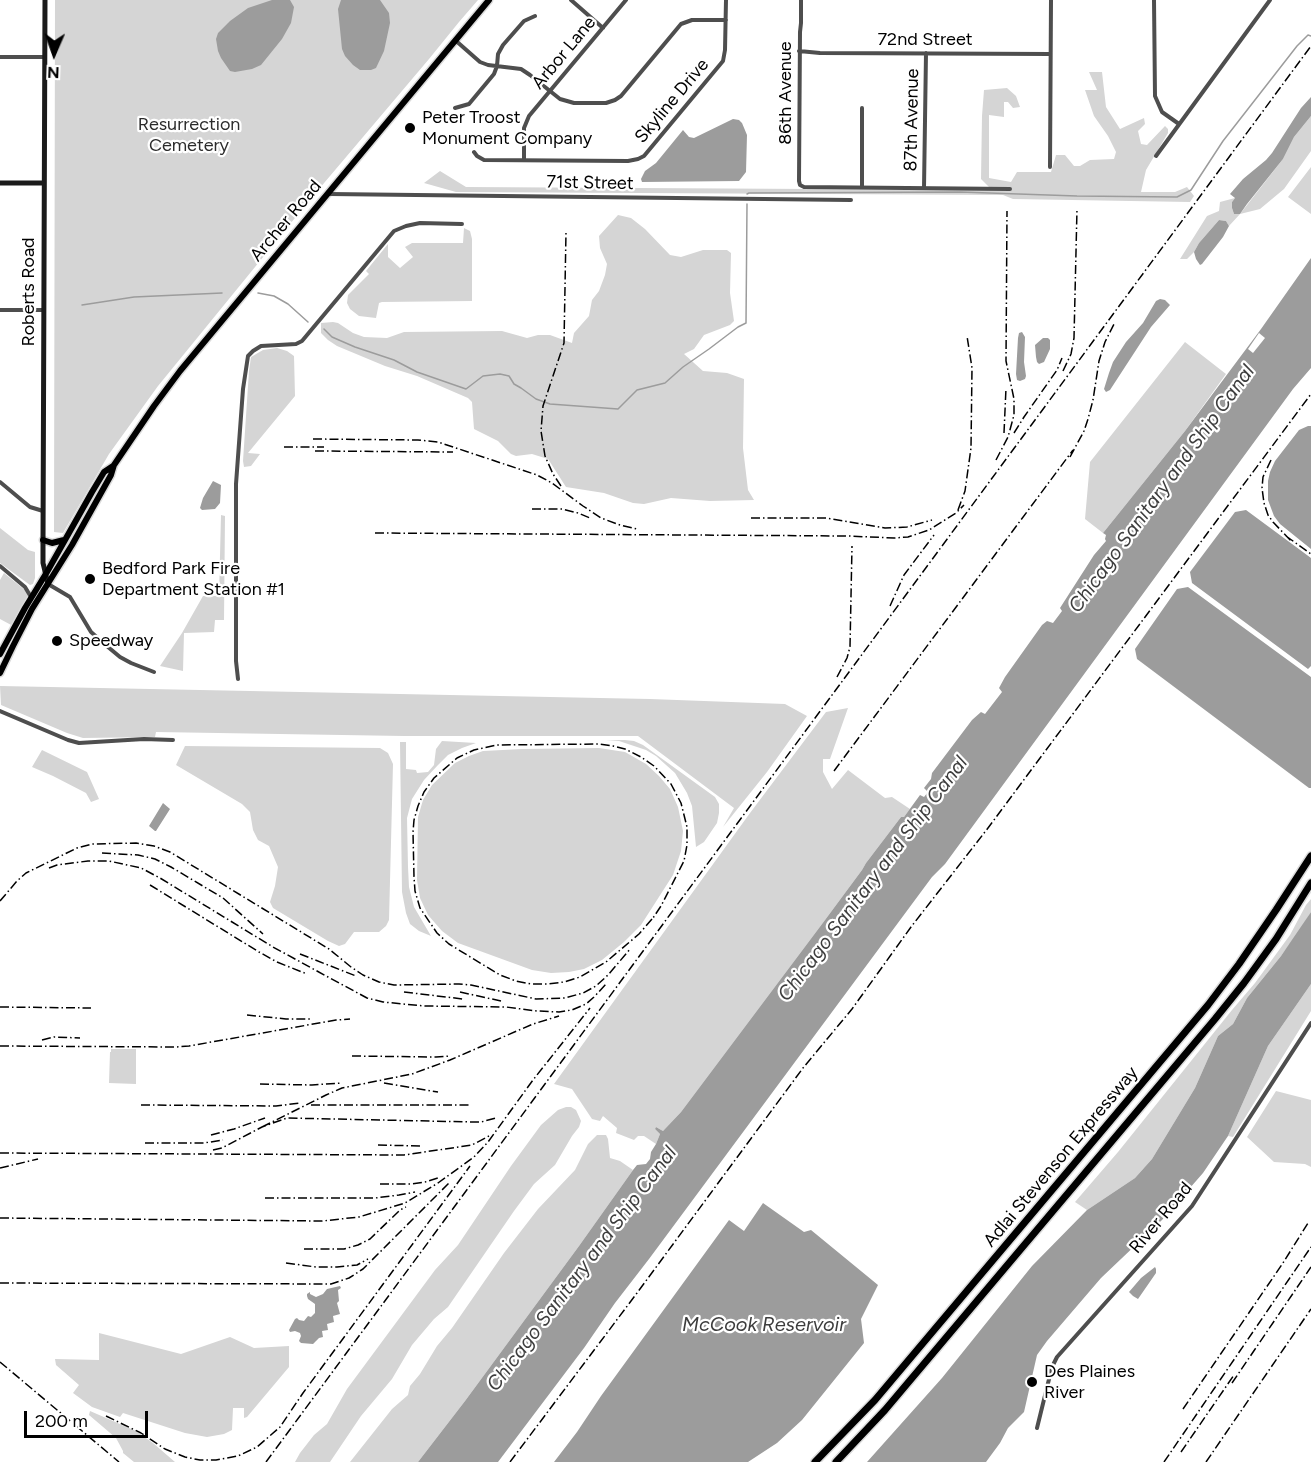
<!DOCTYPE html>
<html>
<head>
<meta charset="utf-8">
<style>
	body { margin:0 }
	#map { position:relative; width:1311px; height:1462px; overflow:hidden; background:#fff; font-family:Figtree,sans-serif }
	canvas { display:block }
	.north { position:absolute; left:24px; top:24px; width:60px; height:60px; -webkit-text-stroke:4px #fff; paint-order:stroke; rotate:182deg; font-size:16px; font-weight:700; line-height:24px; text-align:center; color:#000 }
	.north::after { content:''; display:block; margin:auto; width:21px; height:27px; background:#000; clip-path:polygon(50% 0,100% 100%,50% 72%,0 100%) }
	.scale { position:absolute; left:24px; top:1411px; width:124px; height:27px; box-sizing:border-box; border:3px solid #000; border-top:0; padding-left:8px; font-size:18px; line-height:21px; white-space:nowrap; color:#000; -webkit-text-stroke:4px #fff; paint-order:stroke }
</style>
</head>
<body>
<div id="map">
<canvas width="1311" height="1462"></canvas>
<div class="north">N</div>
<div class="scale">200 m</div>
</div>
<script>
const ctx = document.querySelector('canvas').getContext('2d');
ctx.lineJoin = 'round';
function fillPath(path, color) { ctx.fillStyle = color; ctx.fill(path, 'evenodd'); }
const shape = rows => new Path2D(rows.map(r => 'M' + r).join(''));
function strokePath(path, color, width, dash) { ctx.strokeStyle = color; ctx.lineWidth = width; ctx.lineCap = dash ? 'butt' : 'round'; ctx.setLineDash(dash || []); ctx.stroke(path); }
function label(font, color, halo, rows, align = 'center') {
  ctx.font = font + ' Figtree,sans-serif'; ctx.lineWidth = 4.5; ctx.setLineDash([]); ctx.textBaseline = 'middle'; ctx.strokeStyle = halo; ctx.fillStyle = color; for (const [text, x, y, turn = 0] of rows) {
    ctx.save(); ctx.translate(x, y); ctx.rotate((+turn || 0) * Math.PI / 180); ctx.textAlign = isNaN(turn) ? turn : align; if (halo) ctx.strokeText(text, 0, 0); ctx.fillText(text, 0, 0); ctx.restore();
  }
}
fillPath(shape([
	[55,0,478,0,459,22,429,59,308,202,158,386,109,454,63,533,54,532],
	[1089,72,1102,72,1106,107,1120,129,1144,118,1145,124,1138,131,1141,144,1147,145,1165,126,1168,129,1168,133,1146,170,1141,192,1175,192,1187,187,1194,196,1190,202,1013,199,1003,195,456,192,424,183,440,171,466,187,985,190,989,187,981,179,982,116,984,90,1007,88,1016,96,1020,107,1013,108,1008,102,1004,102,1004,117,989,115,989,178,1011,182,1017,172,1051,172,1056,155,1065,155,1074,166,1080,166,1090,160,1114,159,1116,152,1108,136,1094,116,1085,90,1097,90],
	[1311,116,1311,151,1284,189,1260,209,1240,214,1229,226,1226,221,1219,220,1199,243,1194,252,1187,259,1180,259,1207,216,1219,211,1220,202,1235,198,1232,202,1232,208,1234,214,1240,214,1283,159,1294,137],
	[1311,167,1311,214,1288,197],
	[618,215,631,218,645,229,670,255,681,257,703,250,727,250,731,253,730,293,734,321,730,325,704,335,694,349,684,354,703,371,727,373,744,379,743,448,748,490,754,500,710,501,671,498,644,504,633,503,604,493,566,487,548,459,532,454,516,456,511,454,498,441,474,429,472,402,468,398,417,376,385,366,337,346,328,340,321,333,321,323,333,322,338,323,353,333,364,337,387,338,404,332,502,331,527,338,538,335,550,335,572,343,574,333,589,316,592,300,599,291,605,275,607,264,600,248,599,236],
	[464,228,470,231,472,239,472,301,382,302,379,303,376,318,359,316,350,309,347,303,348,295,369,274,366,271,388,244,388,257,400,268,413,257,405,247,412,243,463,243],
	[1185,342,1226,374,1185,431,1103,533,1085,519,1090,462],
	[277,348,287,351,294,356,295,396,248,453,260,454,251,466,244,467,243,461,249,371,251,357,263,350],
	[221,515,225,516,224,620,215,620,214,632,184,633,183,671,160,666,182,633,203,596,219,596],
	[0,528,28,550,35,552,35,578,33,584,30,585,0,563],
	[4,573,25,590,28,595,27,599,13,626,0,619,0,580],
	[0,686,650,699,785,704,807,716,767,772,723,827,734,808,638,736,404,736,156,732,155,737,83,738,67,733,1,705],
	[848,708,830,759,823,759,823,772,832,789,848,770,885,798,892,797,910,809,904,817,901,817,866,863,862,870,825,920,681,1112,663,1131,656,1127,655,1129,660,1134,656,1144,644,1136,638,1136,634,1140,616,1133,617,1128,603,1116,600,1121,592,1119,572,1089,554,1084,750,813,826,712],
	[606,740,625,740,634,741,643,745,715,797,719,804,719,813,717,823,704,842,696,847,692,806,687,793,675,773,656,756,646,750,619,741],
	[442,741,476,743,462,748,448,755,438,765,424,780,412,799,407,818,408,867,409,887,414,907,431,936,419,931,410,924,406,913,402,892,400,742,406,742,406,769,416,770,417,773,428,772,434,765,436,749],
	[185,746,380,748,388,753,393,764,389,920,386,926,379,932,354,932,345,944,339,946,328,941,273,908,270,902,275,886,278,867,269,846,258,840,253,830,250,812,242,804,176,765],
	[599,748,625,752,646,764,659,776,670,789,678,807,683,831,681,851,673,875,641,925,624,942,602,960,584,969,569,972,551,973,532,970,458,943,442,931,428,915,420,898,417,880,418,817,423,800,432,785,455,763,469,756,483,751,522,749],
	[42,750,87,772,99,799,91,802,86,793,53,776,32,767],
	[1311,899,1311,912,1298,933,1281,956,1247,998,1233,1024,1218,1036,1195,1088,1152,1159,1135,1178,1087,1210,1075,1202,1118,1152,1232,1010,1255,983,1290,935,1306,905],
	[1311,984,1311,1011,1233,1137,1228,1136,1268,1046],
	[111,1049,136,1049,136,1084,109,1083,110,1052,111,1052],
	[1276,1091,1311,1100,1311,1167,1305,1164,1274,1162,1247,1137],
	[566,1107,571,1107,576,1110,581,1121,579,1127,572,1136,555,1165,534,1184,514,1211,448,1307,434,1319,412,1345,392,1379,361,1416,330,1462,295,1462,300,1453,314,1435,327,1424,347,1389,435,1270,458,1245,511,1166,541,1125,558,1110],
	[597,1135,606,1135,608,1139,610,1158,620,1161,633,1170,579,1246,465,1401,418,1462,350,1462,392,1409,408,1395,410,1386,420,1374,437,1346,452,1328,504,1253,538,1209,575,1170,588,1144],
	[99,1333,181,1354,230,1337,254,1348,289,1346,289,1367,247,1417,244,1418,244,1408,233,1408,232,1430,224,1434,207,1437,185,1433,123,1413,120,1417,92,1407,73,1393,79,1385,56,1365,55,1359,99,1360],
	[90,1411,136,1431,153,1443,175,1462,134,1462,123,1453,123,1451,116,1438,89,1415]
]), '#d5d5d5');
fillPath(shape([
	[272,0,290,0,294,7,291,23,282,39,261,65,252,69,235,72,230,71,221,58,218,51,216,39,218,33,230,21,248,8],
	[341,0,380,0,389,13,390,23,384,51,376,68,371,70,360,70,353,65,345,56,342,49,338,9],
	[1311,97,1311,116,1294,137,1283,159,1247,204,1240,214,1234,214,1232,208,1232,202,1235,198,1230,194,1243,179,1266,160,1272,153,1301,108],
	[733,119,739,120,742,123,747,135,746,172,739,181,642,182,641,179,645,171,656,163,683,130,689,137,694,138],
	[1219,220,1226,221,1229,226,1223,237,1202,264,1200,265,1196,259,1194,252,1199,243],
	[1311,258,1311,368,1293,389,945,864,932,877,649,1259,615,1303,584,1348,498,1462,418,1462,465,1401,579,1246,633,1170,637,1165,646,1164,650,1159,651,1152,656,1144,660,1134,655,1129,656,1127,663,1131,681,1112,825,920,862,870,866,863,901,817,904,817,920,795,924,797,928,792,924,788,931,779,932,773,972,720,981,712,985,714,1002,692,999,688,1005,677,1042,625,1047,621,1053,623,1062,611,1060,608,1094,555,1106,541,1105,539,1106,535,1103,533,1185,431,1261,329],
	[1160,299,1165,300,1170,305,1151,327,1110,390,1106,392,1104,389,1109,373,1113,362,1126,342,1143,323,1156,301],
	[1022,332,1025,337,1024,362,1026,376,1025,379,1020,381,1017,380,1016,374,1018,338,1019,333],
	[1043,338,1048,338,1050,340,1050,349,1044,362,1039,364,1037,362,1036,357,1035,345],
	[1308,426,1311,426,1311,549,1280,524,1274,516,1268,500,1268,481,1270,472,1275,461,1299,430],
	[213,481,221,485,220,503,215,509,202,510,200,508,203,498],
	[1246,510,1311,558,1311,666,1308,669,1192,583,1190,572,1235,512],
	[1188,587,1311,677,1311,788,1309,788,1137,659,1135,649,1177,589],
	[163,803,170,809,156,831,155,831,149,826],
	[1311,912,1311,984,1268,1046,1228,1136,1203,1173,1162,1220,1101,1278,1047,1341,1037,1355,1024,1412,1008,1428,1000,1443,986,1462,867,1462,942,1378,1032,1266,1087,1210,1135,1178,1152,1159,1195,1088,1218,1036,1233,1024,1247,998,1281,956],
	[763,1203,804,1232,811,1230,878,1285,861,1319,864,1343,802,1420,777,1443,748,1462,554,1462,577,1432,601,1396,729,1220,744,1231],
	[1155,1267,1156,1269,1156,1273,1138,1299,1133,1296,1129,1292,1141,1278],
	[340,1286,341,1288,338,1290,339,1301,337,1303,340,1314,333,1316,334,1322,327,1324,328,1330,322,1331,323,1337,319,1338,313,1344,301,1343,299,1341,301,1336,300,1333,295,1331,290,1332,289,1330,295,1319,297,1318,299,1320,304,1321,308,1316,311,1317,315,1313,315,1304,308,1299,307,1296,307,1294,310,1292,310,1294,316,1297,323,1294,327,1289]
]), '#9c9c9c');
fillPath(shape([
	[1259,333,1265,338,1253,353,1248,349]
]), '#fff');
strokePath(shape([
	[747,194,749,193,960,192,1077,196,1177,197,1191,190,1223,141,1297,46,1308,35,1311,36],
	[258,293,274,296,288,304,308,322],
	[82,305,134,297,222,293],
	[324,329,332,337,355,347,394,360,417,372,466,389,483,376,500,374,509,376,514,384,521,388,536,399,550,404,618,409,637,390,665,383,683,367,709,349,738,327,746,323,747,204]
]), '#9c9c9c', 1.5);
const primary = shape([
	[43,540,52,543,64,540],
	[0,654,25,608,47,572,92,492,104,472,113,466],
	[0,673,13,646,32,609,72,545,111,475,114,465,154,406,180,371,489,0]
]);
const highway = shape([
	[815,1462,875,1400,1208,1005,1239,964,1276,910,1311,856],
	[836,1462,885,1410,1215,1019,1244,983,1276,939,1311,883]
]);
strokePath(primary, '#dbdbdb', 9);
strokePath(highway, '#dbdbdb', 10);
strokePath(shape([
	[571,0,603,28],
	[801,0,801,23,800,32,799,181,800,185,804,187,1010,189],
	[1154,0,1155,96,1162,112,1179,124],
	[455,40,480,62,488,65,521,69,530,75,560,99,574,103,606,103,615,100,621,96,681,24,692,20,726,20],
	[799,51,820,53,1050,54],
	[0,57,45,57],
	[455,108,469,104,494,74,497,66,498,54,503,45,524,21,535,16],
	[474,152,477,156,484,160,628,161,638,159,644,156,723,61,725,50,726,0],
	[1156,156,1270,0],
	[524,160,524,128,529,116,626,0],
	[1050,167,1051,0],
	[862,187,862,108],
	[924,188,926,53],
	[329,194,851,200],
	[0,310,44,310],
	[0,482,30,507,43,511],
	[0,566,25,587,31,597],
	[48,584,70,597,91,632,108,647,120,657,131,663,154,672],
	[238,679,236,661,236,484,243,389,248,356,253,351,261,346,296,344,302,341,394,231,406,226,420,223,462,224],
	[0,711,68,740,79,743,144,739,173,740],
	[1037,1428,1052,1367,1057,1357,1192,1206,1311,1023]
]), '#4e4e4e', 4);
strokePath(shape([
	[45,0,43,542,43,563,48,584],
	[0,183,44,183]
]), '#1b1b1b', 5);
strokePath(primary, '#000', 6);
strokePath(highway, '#000', 7);
strokePath(shape([
	[1063,371,1071,354,1074,338,1077,209],
	[1004,433,1006,388],
	[1014,433,1024,417,1057,370,1062,358],
	[313,439,418,440,438,442,537,475,552,483,583,506,601,518,620,525,637,529],
	[284,447,324,447],
	[315,451,453,452],
	[1070,457,1084,431,1088,419,1093,400,1099,361,1105,342,1115,322],
	[996,460,1008,437,1014,415,1014,399,1006,361,1007,211],
	[1271,460,1263,477,1262,488,1264,503,1268,515,1273,522,1292,542],
	[561,486,553,474,545,456,541,431,543,406,564,343,566,232],
	[532,509,562,509,578,513,590,518],
	[958,510,965,491,971,448,972,368,967,336],
	[751,518,826,518,885,528,907,527,932,520],
	[375,533,848,536,894,538,908,537,929,530,956,513,964,505],
	[1286,536,1311,554],
	[890,606,904,575,934,535],
	[837,677,847,658,850,647,852,546],
	[834,771,1073,450],
	[102,853,138,855,155,859,171,867,223,898,263,934],
	[49,868,57,865,88,861,109,861,141,868,160,878,273,947,328,977,367,998,383,1002,424,1006,506,1007,537,1011,559,1012,572,1010,586,1004,594,997,607,983],
	[150,885,259,952,277,962,307,974],
	[0,901,17,881,26,873,77,848,92,844,136,843,154,846,170,852,329,949,351,967,363,975,379,982,394,985,459,984,471,985,536,999,565,998,583,993,596,986,608,975,631,948],
	[652,919,639,934,606,962,580,977,564,982,547,984,531,984,516,981,500,975,449,944,437,933,420,908,415,891,414,877,413,832,414,820,418,806,424,792,434,778,457,758,474,750,497,745,598,744,613,746,625,749,641,757,654,766,671,784,681,803,687,827,687,845,684,861,661,906,653,918],
	[300,954,356,976],
	[404,992,463,999],
	[460,992,501,1001],
	[0,1007,91,1008],
	[247,1015,286,1019,311,1019],
	[42,1040,54,1037,80,1038],
	[0,1046,176,1047,189,1046,336,1020,350,1019],
	[352,1056,436,1057,450,1056],
	[384,1083,438,1092],
	[260,1084,312,1085,342,1083],
	[141,1105,276,1106,300,1103],
	[311,1105,469,1105],
	[262,1127,326,1095,342,1088,412,1074,450,1060,533,1024,559,1016],
	[211,1135,234,1129,265,1118],
	[145,1143,204,1143,223,1140],
	[378,1145,420,1146],
	[213,1150,222,1148,262,1127,287,1118,473,1122,481,1122,496,1118],
	[0,1153,404,1155,472,1145,489,1136],
	[0,1168,38,1159],
	[380,1184,412,1184,425,1182,438,1178],
	[265,1198,375,1198,399,1195,415,1192],
	[0,1218,322,1221,359,1217,405,1203,438,1183,474,1157,488,1142,533,1080,590,1008],
	[304,1249,344,1249,358,1245,370,1239,400,1210,406,1207],
	[286,1263,316,1267,337,1267,357,1265,368,1259],
	[0,1283,331,1284,349,1278,363,1269,449,1183],
	[0,1362,119,1462],
	[1232,1383,1311,1267],
	[1183,1409,1283,1263,1308,1223],
	[106,1416,141,1433,165,1449,185,1457,200,1460,216,1460,238,1456,257,1447,280,1427,303,1393,470,1166],
	[1181,1452,1234,1375],
	[266,1462,1311,46],
	[510,1462,637,1293,803,1068,852,1009,911,927,988,828,1311,394],
	[1164,1462,1311,1247],
	[1206,1462,1311,1309]
]), '#000', 1.5, [9, 3, 1.5, 3]);
for (const [x, y, r, color] of [
	[410,128,6,"#000"],
	[90,579,6,"#000"],
	[57,641,6,"#000"],
	[1032,1382,6,"#000"]
]) { const dot = new Path2D(); dot.arc(x, y, r, 0, 2 * Math.PI); ctx.fillStyle = color; ctx.fill(dot); strokePath(dot, '#fff', 2); }
label('18px', '#000', '#fff', [
	["72nd Street",925,40],
	["Arbor Lane",564,53,-50],
	["86th Avenue",786,93,-90],
	["Skyline Drive",672,101,-50],
	["87th Avenue",912,120,-89],
	["71st Street",590,183,1],
	["Archer Road",286,221,-50],
	["Roberts Road",29,292,-90],
	["Adlai Stevenson Expressway",1061,1157,-50],
	["River Road",1161,1218,-50]
]);
label('18px', '#000', '#fff', [
	["Peter Troost",422,118],
	["Monument Company",422,139],
	["Bedford Park Fire",102,569],
	["Department Station #1",102,590],
	["Speedway",69,641],
	["Des Plaines",1044,1372],
	["River",1044,1393]
], 'left');
label('18px', '#2c2c2c', '#fff', [
	["Resurrection",189,125],
	["Cemetery",189,146]
]);
label('italic 20px', '#3d3d3d', '#fff', [
	["Chicago Sanitary and Ship Canal",1162,489,-54],
	["Chicago Sanitary and Ship Canal",873,879,-53],
	["Chicago Sanitary and Ship Canal",582,1269,-53],
	["McCook Reservoir",764,1325]
]);
</script>
</body>
</html>
